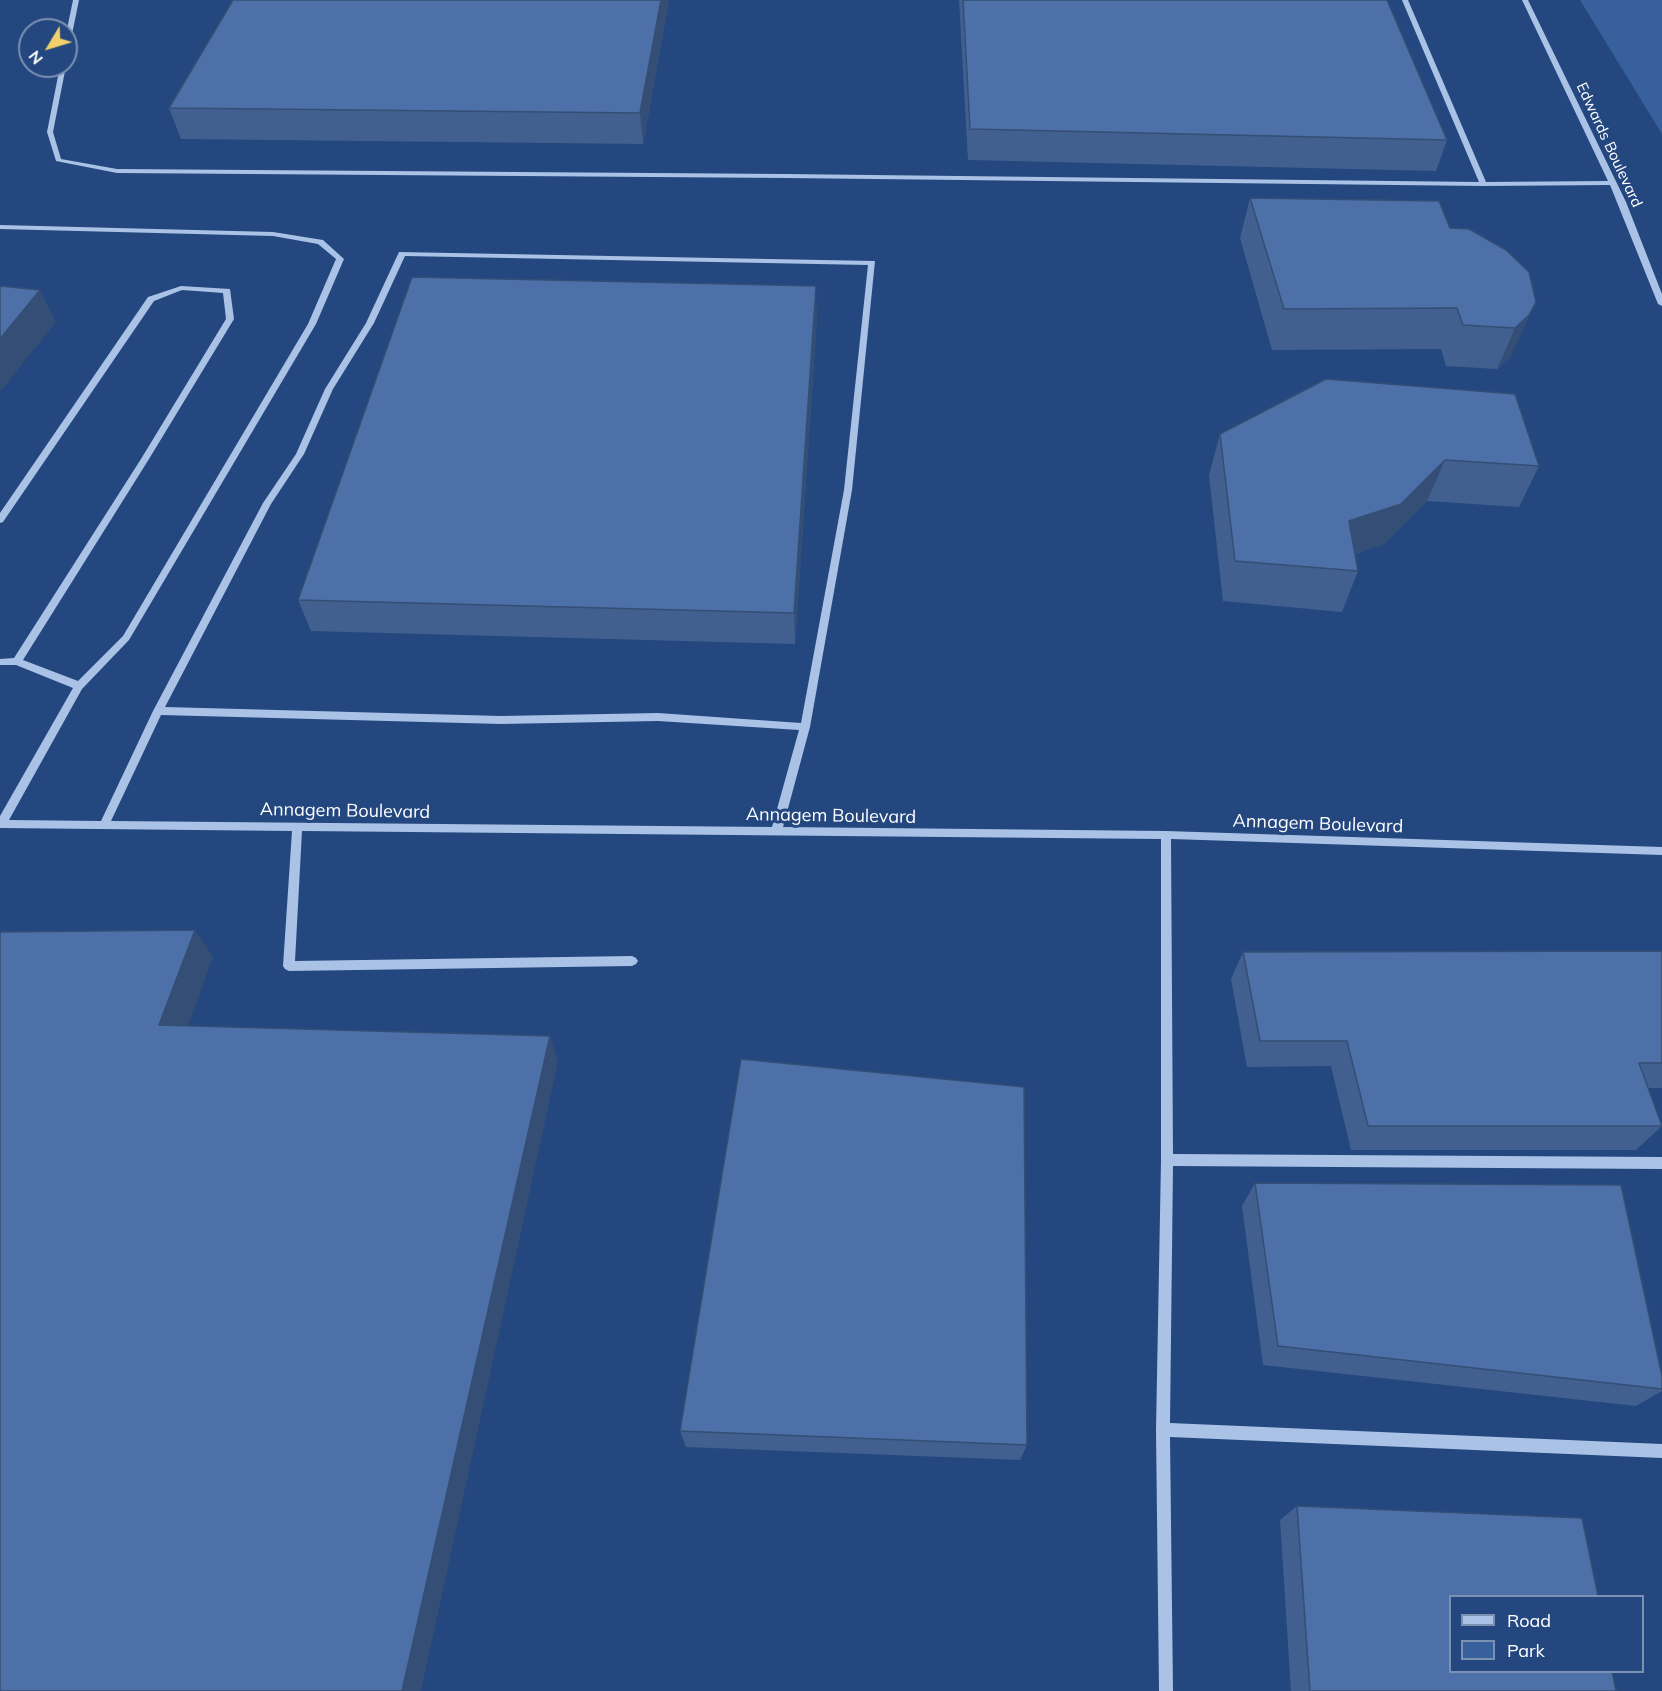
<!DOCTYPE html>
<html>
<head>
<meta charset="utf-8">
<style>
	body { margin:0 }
	#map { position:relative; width:1662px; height:1691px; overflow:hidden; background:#23477e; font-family:Mulish,sans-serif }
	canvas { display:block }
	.legend { position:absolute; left:1449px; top:1595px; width:195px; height:78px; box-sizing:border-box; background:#23477e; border:2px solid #7b91b2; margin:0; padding:8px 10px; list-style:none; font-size:18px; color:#fff }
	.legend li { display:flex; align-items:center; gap:12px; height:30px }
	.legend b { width:30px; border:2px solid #7b91b2 }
	.north { position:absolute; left:18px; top:18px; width:60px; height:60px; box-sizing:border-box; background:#23477e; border:2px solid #7b91b2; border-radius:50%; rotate:232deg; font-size:16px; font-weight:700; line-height:24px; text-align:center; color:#fff }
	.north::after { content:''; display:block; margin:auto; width:21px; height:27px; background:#f1d06c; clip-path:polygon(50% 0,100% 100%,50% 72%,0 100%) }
</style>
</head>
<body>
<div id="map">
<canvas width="1662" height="1691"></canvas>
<ul class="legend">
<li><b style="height:8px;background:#a9c2e6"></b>Road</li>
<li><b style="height:16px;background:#37609c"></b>Park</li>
</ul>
<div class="north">N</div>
</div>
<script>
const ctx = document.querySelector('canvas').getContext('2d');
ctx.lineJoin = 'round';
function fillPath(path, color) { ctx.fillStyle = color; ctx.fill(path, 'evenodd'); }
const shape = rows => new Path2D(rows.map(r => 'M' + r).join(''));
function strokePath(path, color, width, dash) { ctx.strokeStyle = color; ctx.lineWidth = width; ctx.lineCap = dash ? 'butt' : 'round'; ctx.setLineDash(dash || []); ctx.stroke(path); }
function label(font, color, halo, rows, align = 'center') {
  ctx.font = font + ' Mulish,sans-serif'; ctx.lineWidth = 6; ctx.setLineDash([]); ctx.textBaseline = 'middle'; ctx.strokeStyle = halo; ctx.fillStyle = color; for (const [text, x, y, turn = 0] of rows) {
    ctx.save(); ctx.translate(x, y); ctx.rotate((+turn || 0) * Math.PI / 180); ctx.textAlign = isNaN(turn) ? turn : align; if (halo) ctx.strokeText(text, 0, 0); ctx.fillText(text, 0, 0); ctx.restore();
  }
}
fillPath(shape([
	[1580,0,1662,0,1662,134]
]), '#37609c');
fillPath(shape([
	[73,0,79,0,69,49,66,51,66,34,73,0],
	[1402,0,1408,0,1486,182,1608,181,1522,0,1528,0,1626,202,1662,294,1662,306,1658,304,1610,185,1483,186,786,178,117,173,56,161,47,132,60,66,66,66,53,132,61,159,117,169,786,174,1479,182,1402,0],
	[0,225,273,232,323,240,344,259,316,324,129,640,82,689,9,820,101,821,153,711,263,503,296,454,325,389,366,323,399,252,875,261,852,490,810,727,783,827,1166,831,1662,847,1662,855,1171,839,1173,1154,1662,1157,1662,1169,1173,1166,1170,1423,1662,1444,1662,1458,1170,1437,1173,1691,1159,1691,1156,1430,1161,1160,1161,839,302,831,295,961,632,956,636,958,638,961,636,964,632,966,289,971,285,969,283,966,292,831,0,828,0,816,73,688,16,665,0,665,0,659,14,658,141,459,226,319,223,293,182,290,154,301,3,522,0,523,0,513,148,297,181,286,230,289,234,319,149,459,23,660,78,681,123,636,308,324,336,259,318,244,273,236,0,229,0,225],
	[405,256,868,265,844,490,801,723,658,713,501,716,165,707,271,504,304,454,333,389,374,323,405,256],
	[161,715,501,724,658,721,799,730,772,827,111,821,161,715]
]), '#a9c2e6');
fillPath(shape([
	[233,0,669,0,643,144,181,139,169,108],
	[959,0,1387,0,1447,140,1436,171,968,160],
	[1250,198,1450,228,1529,272,1511,356,1497,369,1446,366,1441,349,1272,350,1240,238],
	[817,317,795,644,311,631,298,600],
	[1220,434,1539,466,1519,507,1427,501,1384,544,1355,554,1358,571,1342,612,1223,601,1209,475],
	[1662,951,1662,1088,1648,1088,1662,1126,1636,1150,1351,1150,1331,1066,1247,1067,1231,979,1243,952],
	[1255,1183,1662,1376,1662,1391,1636,1406,1263,1365,1242,1206],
	[680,1431,1027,1445,1020,1460,686,1447],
	[1297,1506,1616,1691,1291,1691,1280,1520]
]), '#416090');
fillPath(shape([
	[661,0,669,0,643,144,640,113],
	[816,286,817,317,795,644,794,613],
	[40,290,56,322,0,392,0,339],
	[1536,302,1511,356,1497,369,1515,328],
	[1445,460,1427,501,1384,544,1333,561,1349,521],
	[195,930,213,957,179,1051,159,1025],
	[550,1036,558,1062,421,1691,402,1691]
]), '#354e75');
const building = shape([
	[233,0,661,0,640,113,169,108,233,0],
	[963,0,1387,0,1447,140,970,129,963,0],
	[1250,198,1439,201,1450,228,1469,229,1506,250,1529,272,1536,302,1529,315,1515,328,1463,325,1457,308,1284,309,1250,198],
	[412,277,816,286,794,613,298,600,412,277],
	[0,286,40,290,0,339,0,286],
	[1326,379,1515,394,1539,466,1445,460,1401,504,1349,521,1358,571,1235,561,1220,434,1326,379],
	[195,930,159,1025,550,1036,402,1691,0,1691,0,932,195,930],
	[1662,951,1662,1063,1639,1063,1662,1126,1368,1126,1347,1041,1260,1041,1243,952,1662,951],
	[741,1059,1024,1087,1027,1445,680,1431,741,1059],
	[1255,1183,1621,1185,1662,1376,1662,1389,1278,1346,1255,1183],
	[1297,1506,1582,1518,1598,1596,1450,1596,1450,1671,1612,1671,1616,1691,1310,1691,1297,1506]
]);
fillPath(building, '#4c70a7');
strokePath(building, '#354e75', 1.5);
label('15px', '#fff', '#23477e', [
	["Edwards Boulevard",1609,145,65]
]);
label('18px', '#fff', '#23477e', [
	["Annagem Boulevard",345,811,1],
	["Annagem Boulevard",831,816,1],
	["Annagem Boulevard",1318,824,2]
]);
</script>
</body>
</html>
